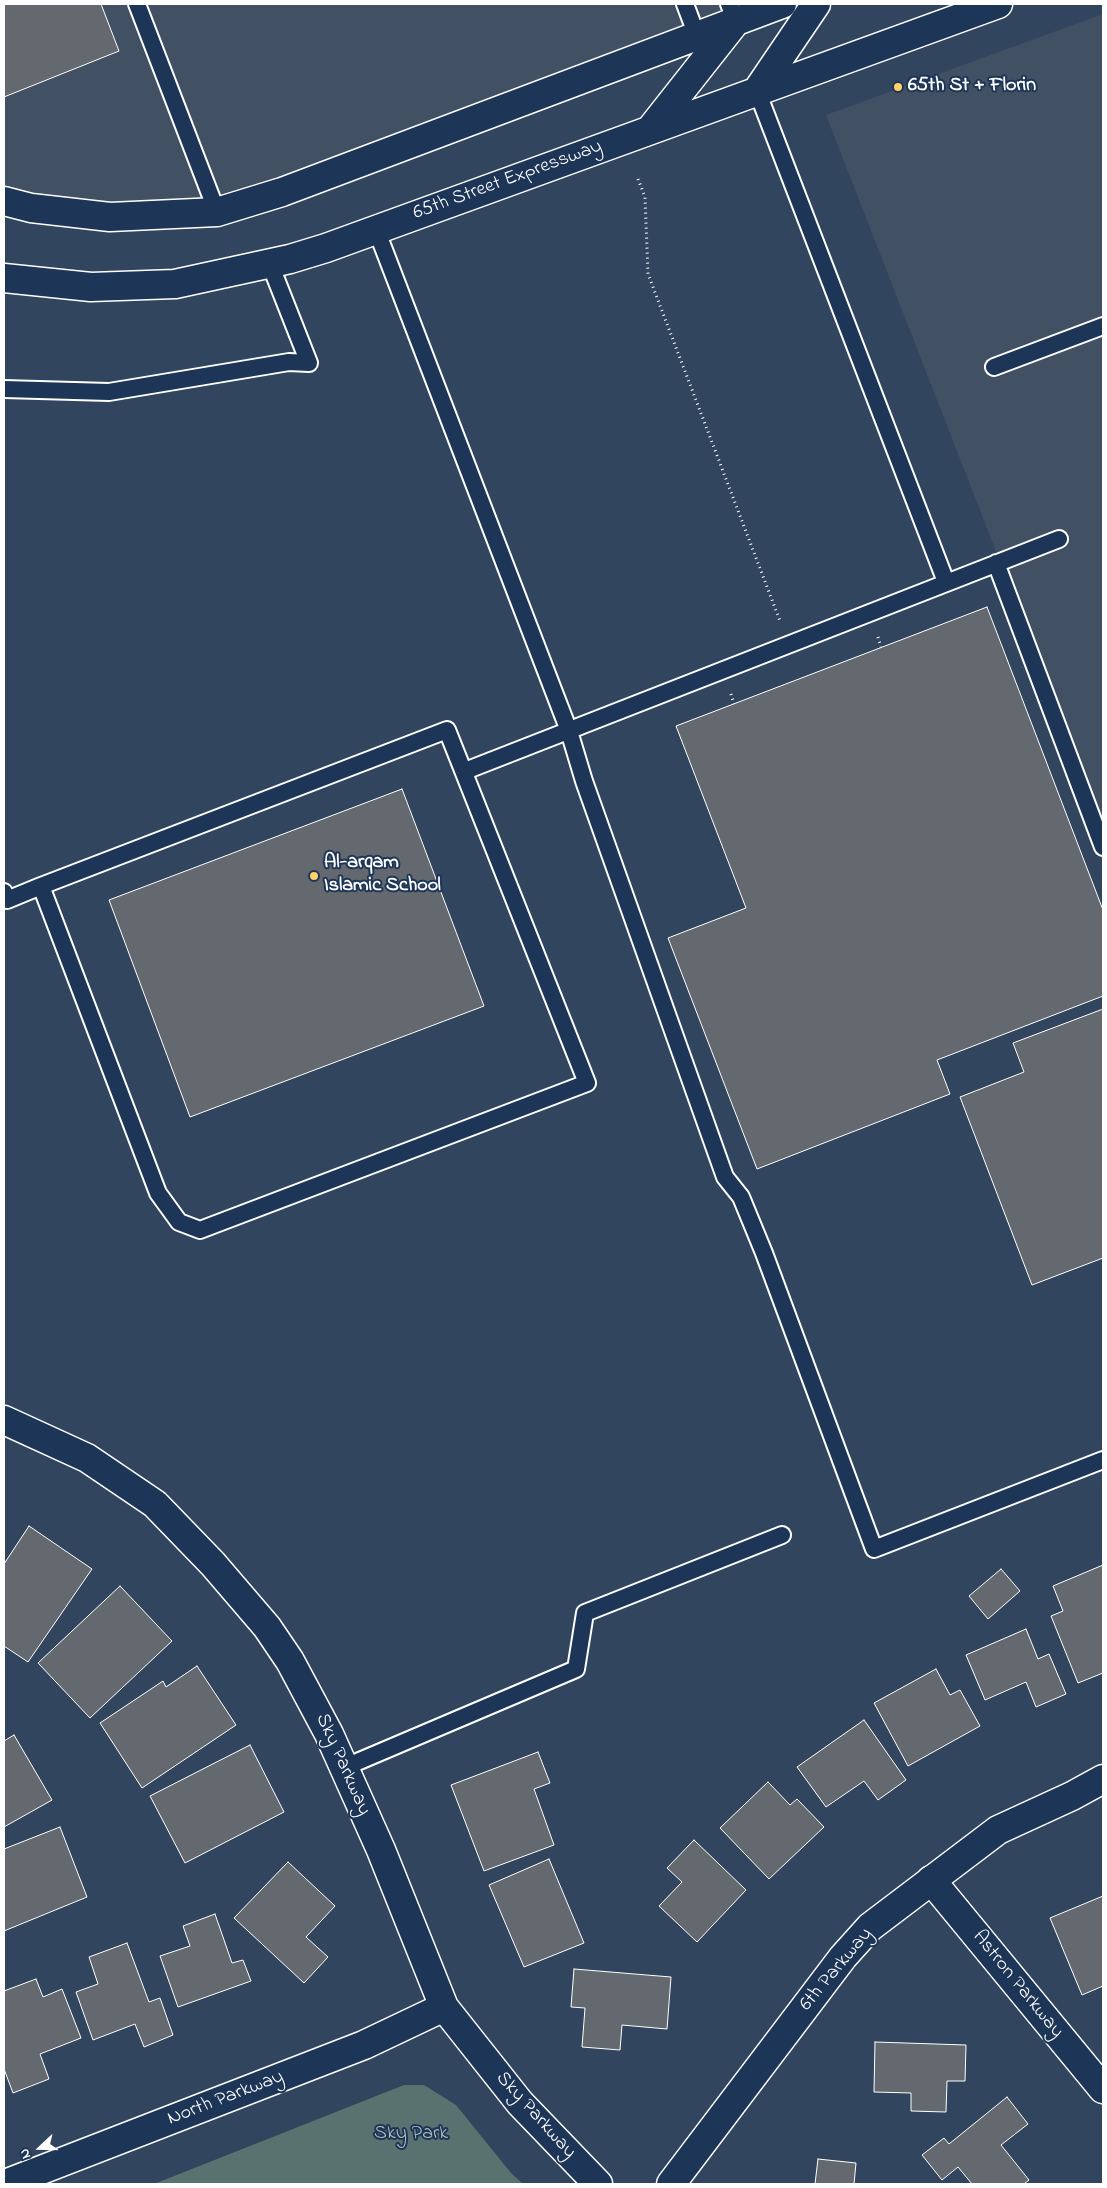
<!DOCTYPE html>
<html>
<head>
<meta charset="utf-8">
<style>
	body { margin:0 }
	#map { position:relative; width:1107px; height:2188px; overflow:hidden; background:#32455e; font-family:"Indie Flower",sans-serif }
	canvas { display:block }
	.frame { position:absolute; inset:0; border:5px solid #fff; pointer-events:none }
	.north { position:absolute; left:15px; top:2123px; width:50px; height:50px; -webkit-text-stroke:4px #1d3557; paint-order:stroke; rotate:249deg; font-size:14px; font-weight:700; line-height:20px; text-align:center; color:#fff }
	.north::after { content:''; display:block; margin:auto; width:18px; height:22px; background:#fff; clip-path:polygon(50% 0,100% 100%,50% 72%,0 100%) }
</style>
</head>
<body>
<div id="map">
<canvas width="1107" height="2188"></canvas>
<div class="frame"></div>
<div class="north">N</div>
</div>
<script>
const ctx = document.querySelector('canvas').getContext('2d');
ctx.lineJoin = 'round';
function fillPath(path, color) { ctx.fillStyle = color; ctx.fill(path, 'evenodd'); }
const shape = rows => new Path2D(rows.map(r => 'M' + r).join(''));
function strokePath(path, color, width, dash) { ctx.strokeStyle = color; ctx.lineWidth = width; ctx.lineCap = dash ? 'butt' : 'round'; ctx.setLineDash(dash || []); ctx.stroke(path); }
function label(font, color, halo, rows, align = 'center') {
  ctx.font = font + ' "Indie Flower",sans-serif'; ctx.lineWidth = 4; ctx.setLineDash([]); ctx.textBaseline = 'middle'; ctx.strokeStyle = halo; ctx.fillStyle = color; for (const [text, x, y, turn = 0] of rows) {
    ctx.save(); ctx.translate(x, y); ctx.rotate((+turn || 0) * Math.PI / 180); ctx.textAlign = isNaN(turn) ? turn : align; if (halo) ctx.strokeText(text, 0, 0); ctx.fillText(text, 0, 0); ctx.restore();
  }
}
fillPath(shape([
	[4,4,785,4,282,192,110,217,4,201],
	[1103,14,1103,826,826,115]
]), '#415063');
fillPath(shape([
	[404,2085,424,2085,456,2105,511,2173,523,2184,154,2184]
]), '#58736f');
const building = shape([
	[4,4,101,4,119,51,4,97,4,4],
	[987,607,1103,910,1103,996,937,1060,950,1094,757,1169,668,938,746,908,676,726,987,607],
	[402,789,484,1006,190,1117,109,900,402,789],
	[1103,1009,1103,1258,1032,1285,960,1097,1024,1072,1013,1043,1103,1009],
	[29,1526,92,1569,28,1662,4,1646,4,1564,29,1526],
	[1103,1565,1103,1673,1078,1683,1051,1616,1063,1611,1053,1586,1103,1565],
	[1001,1569,1020,1591,988,1619,969,1596,1001,1569],
	[120,1586,172,1641,90,1718,38,1663,120,1586],
	[1026,1629,1038,1659,1049,1654,1066,1694,1036,1707,1026,1682,985,1700,966,1655,1026,1629],
	[197,1666,236,1725,142,1788,100,1723,163,1681,166,1687,197,1666],
	[936,1669,950,1695,960,1690,980,1726,908,1766,874,1703,936,1669],
	[864,1720,906,1780,878,1800,864,1781,826,1807,797,1767,864,1720],
	[14,1735,52,1800,4,1827,4,1741,14,1735],
	[250,1745,284,1812,185,1863,150,1796,250,1745],
	[538,1752,550,1783,534,1789,554,1845,484,1871,451,1785,538,1752],
	[768,1782,790,1805,797,1799,824,1827,769,1879,720,1828,768,1782],
	[60,1827,87,1897,4,1931,4,1849,60,1827],
	[694,1840,746,1890,697,1942,659,1906,682,1882,667,1868,694,1840],
	[549,1859,584,1943,524,1967,489,1885,549,1859],
	[288,1862,335,1906,306,1937,328,1957,304,1983,234,1918,288,1862],
	[1103,1896,1103,1986,1082,1995,1050,1918,1103,1896],
	[215,1914,232,1963,243,1960,251,1981,178,2007,160,1956,190,1946,183,1926,215,1914],
	[127,1943,149,2002,160,1998,173,2035,144,2047,135,2024,93,2040,76,1992,98,1984,89,1957,127,1943],
	[574,1969,671,1977,667,2029,622,2025,620,2050,582,2047,585,2008,571,2007,574,1969],
	[36,1979,43,1997,62,1989,81,2038,40,2054,49,2079,13,2093,4,2069,4,1991,36,1979],
	[875,2042,966,2045,965,2081,947,2081,946,2112,911,2111,911,2093,874,2092,875,2042],
	[1007,2097,1028,2124,1001,2145,1029,2180,1024,2184,972,2184,958,2167,942,2180,922,2155,944,2138,949,2144,1007,2097],
	[818,2159,856,2163,854,2184,815,2184,818,2159]
]);
fillPath(building, '#63696e');
strokePath(building, '#fff', 1);
const service = shape([
	[137,4,217,212],
	[685,4,697,36],
	[729,4,736,21],
	[757,91,946,582],
	[376,229,569,731,584,781,725,1177,741,1197,764,1253,874,1549,1103,1460],
	[994,367,1103,326],
	[4,389,109,392,289,362,309,363,270,264],
	[996,563,1103,847],
	[465,771,1059,539],
	[4,892,7,900,41,886,447,730,587,1083,200,1230,179,1222,158,1193,41,886],
	[343,1768,576,1669,585,1613,782,1535]
]);
const minor = shape([
	[931,1880,1103,2089]
]);
const tertiary = shape([
	[4,1420,87,1458,155,1504,213,1564,267,1627,290,1661,329,1734,381,1850,444,2007,520,2103,598,2184],
	[5,2184,364,2045,444,2007],
	[671,2184,843,1957,870,1927,998,1830,1072,1796,1103,1779]
]);
const secondary = shape([
	[757,91,816,4],
	[650,130,736,21],
	[4,201,31,208,110,217,217,212,282,192,782,4],
	[4,278,91,287,175,284,290,259,326,248,998,4]
]);
strokePath(service, '#fff', 20);
strokePath(minor, '#fff', 31);
strokePath(tertiary, '#fff', 31);
strokePath(secondary, '#fff', 31);
strokePath(shape([
	[638,179,645,197,648,274,780,621],
	[878,637,881,647],
	[731,694,734,704]
]), '#fff', 3, [1, 4]);
strokePath(service, '#1d3557', 16);
strokePath(minor, '#1d3557', 28);
strokePath(tertiary, '#1d3557', 28);
strokePath(secondary, '#1d3557', 28);
for (const [x, y, r, color] of [
	[898,87,5,"#ffd166"],
	[314,876,5,"#ffd166"]
]) { const dot = new Path2D(); dot.arc(x, y, r, 0, 2 * Math.PI); ctx.fillStyle = color; ctx.fill(dot); strokePath(dot, '#1d3557', 2); }
label('bold 20px', '#fff', '#1d3557', [
	["65th St + Florin",908,87],
	["Al-arqam",324,864],
	["Islamic School",324,887]
], 'left');
label('20px', '#fff', '#1d3557', [
	["65th Street Expressway",508,181,-20],
	["Sky Parkway",342,1765,66],
	["6th Parkway",837,1970,-50],
	["Astron Parkway",1017,1985,51],
	["North Parkway",226,2099,-21],
	["Sky Parkway",535,2116,48]
]);
label('20px', '#b4c0be', '#1d3557', [
	["Sky Park",411,2135]
]);
</script>
</body>
</html>
